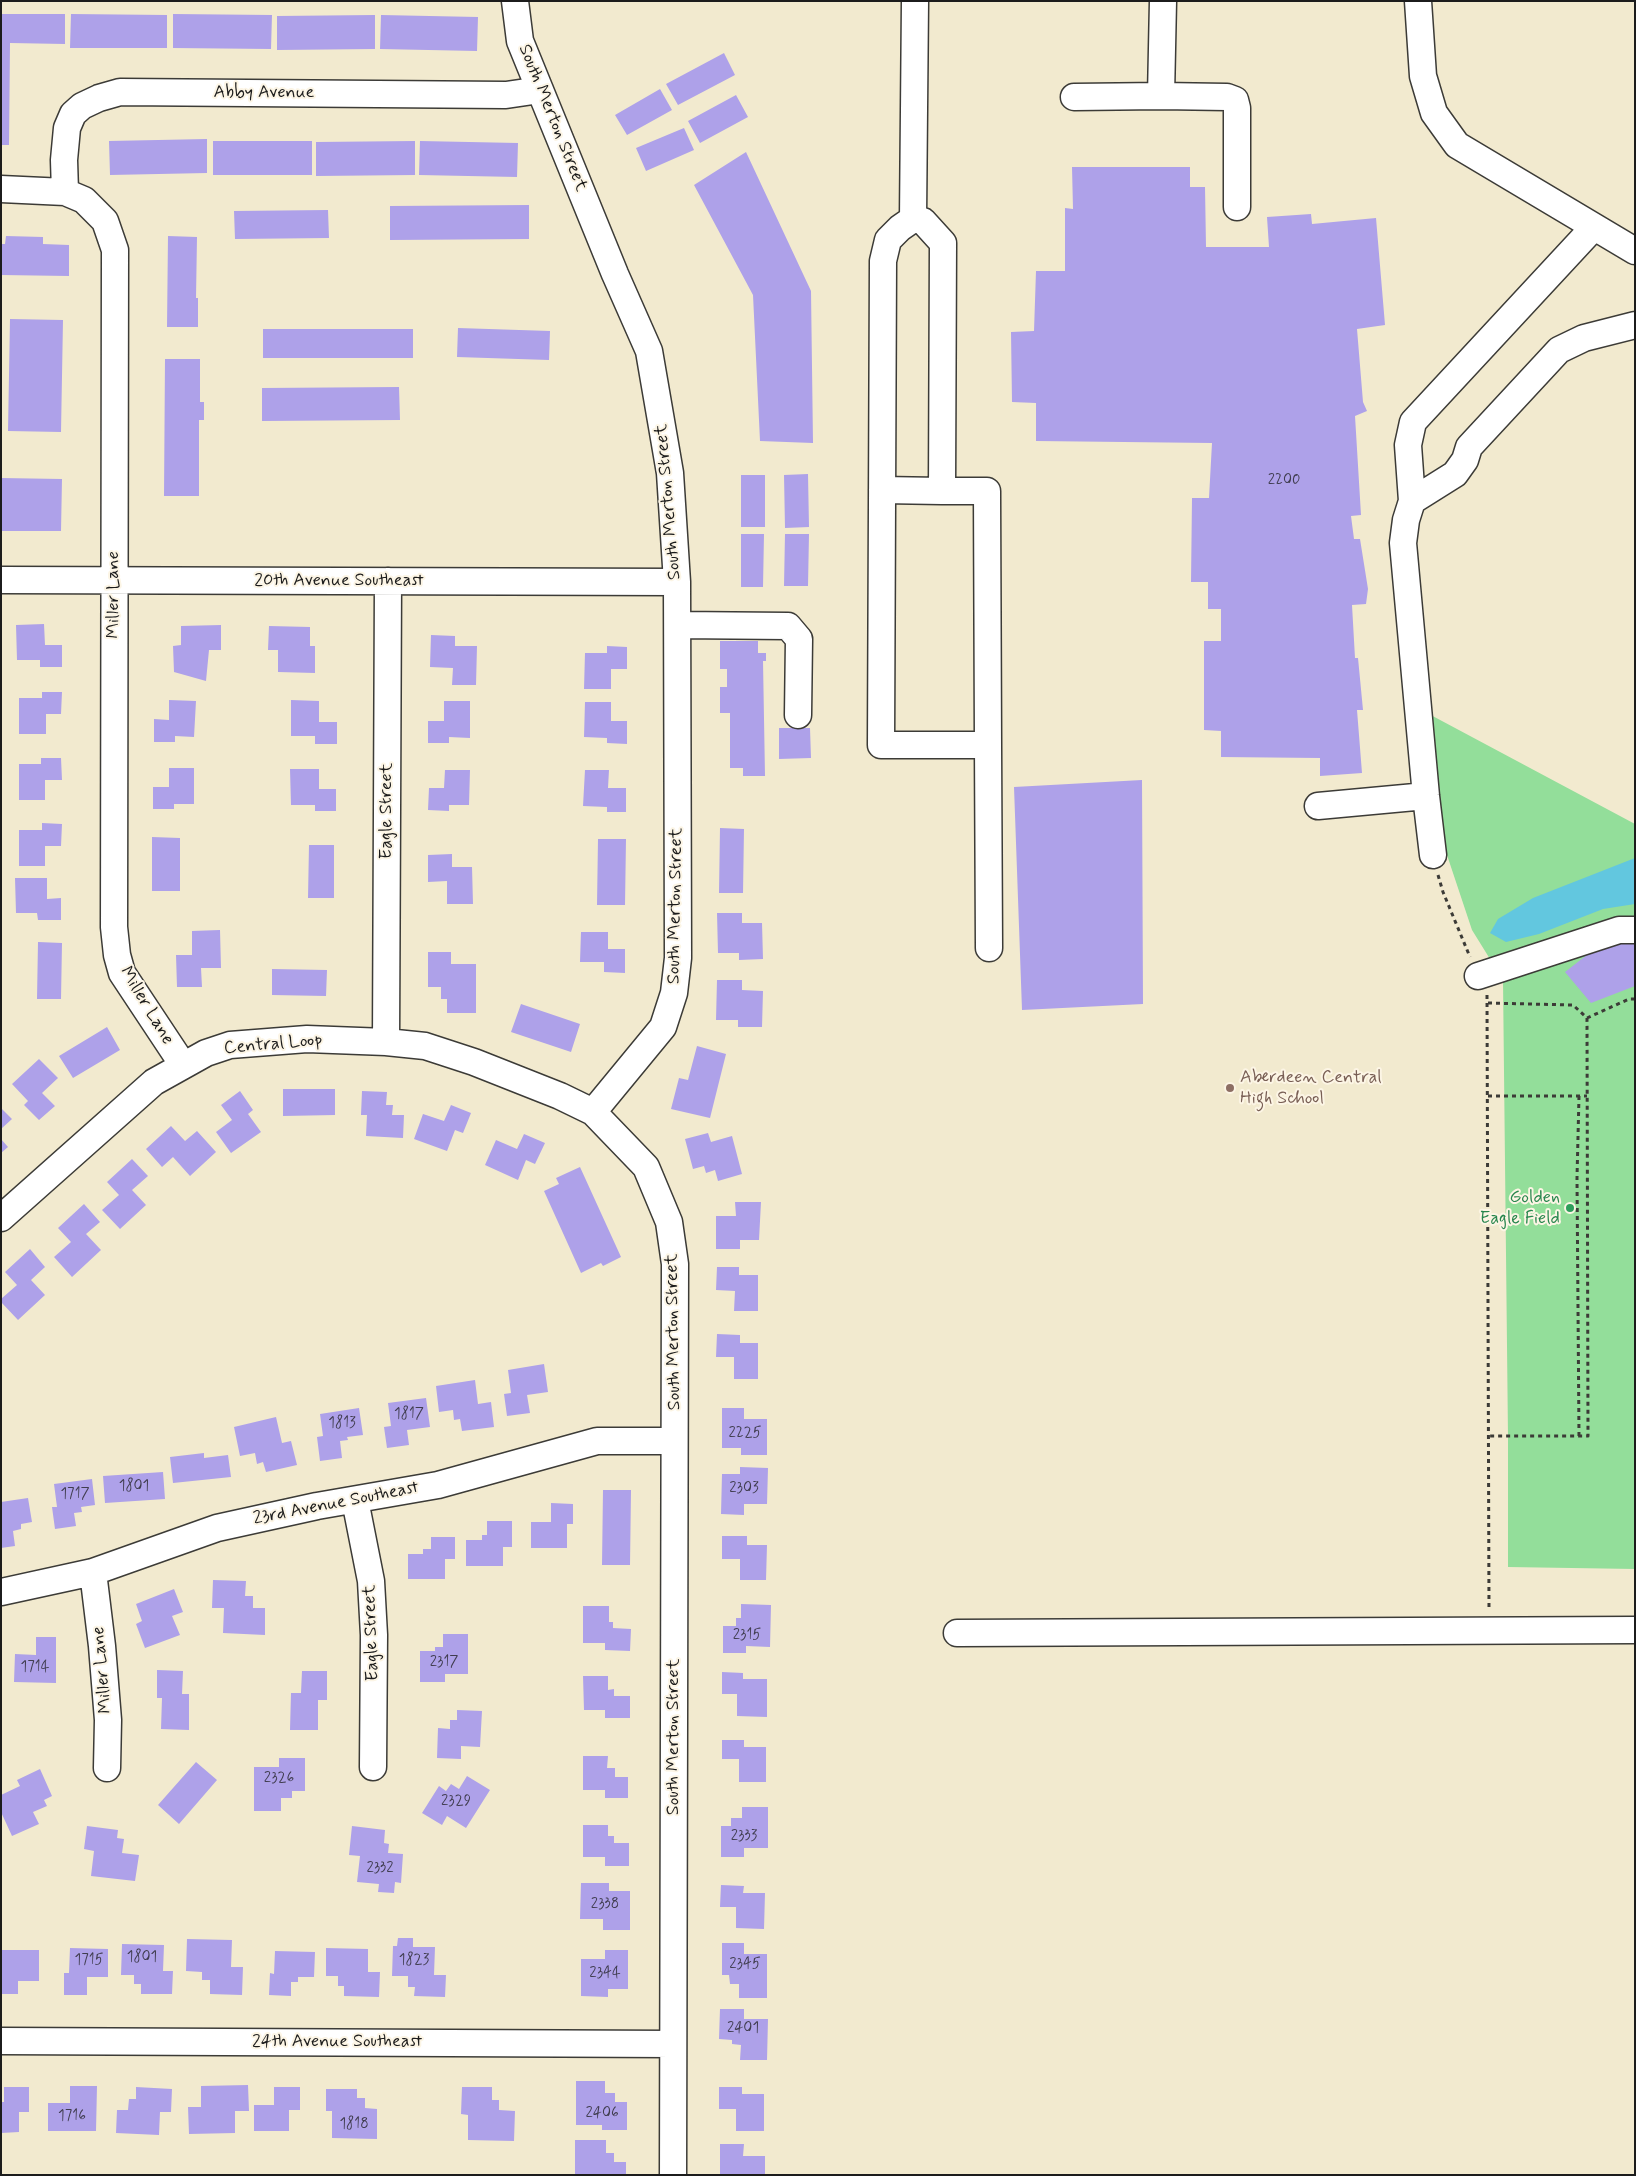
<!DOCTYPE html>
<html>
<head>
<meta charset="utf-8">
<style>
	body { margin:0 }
	#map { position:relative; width:1636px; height:2176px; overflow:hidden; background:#f2eacf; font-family:Mynerve,sans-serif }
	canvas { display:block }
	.frame { position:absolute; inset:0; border:2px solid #1c1c1c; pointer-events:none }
</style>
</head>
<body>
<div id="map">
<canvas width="1636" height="2176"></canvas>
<div class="frame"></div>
</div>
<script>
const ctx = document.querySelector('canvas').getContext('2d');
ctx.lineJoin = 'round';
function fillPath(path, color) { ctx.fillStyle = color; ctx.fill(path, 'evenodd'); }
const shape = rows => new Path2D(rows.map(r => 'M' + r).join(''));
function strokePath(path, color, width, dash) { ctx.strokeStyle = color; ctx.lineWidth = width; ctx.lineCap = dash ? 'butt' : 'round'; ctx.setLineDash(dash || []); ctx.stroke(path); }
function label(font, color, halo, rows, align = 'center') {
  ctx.font = font + ' Mynerve,sans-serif'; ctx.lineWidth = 4; ctx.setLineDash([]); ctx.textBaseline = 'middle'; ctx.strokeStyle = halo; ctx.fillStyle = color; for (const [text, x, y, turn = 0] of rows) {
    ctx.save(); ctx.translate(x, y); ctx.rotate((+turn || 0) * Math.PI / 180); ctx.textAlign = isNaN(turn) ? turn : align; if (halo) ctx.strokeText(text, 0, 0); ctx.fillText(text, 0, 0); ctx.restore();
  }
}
fillPath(shape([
	[1427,713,1635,824,1635,1569,1508,1567,1508,1437,1503,980,1472,930,1447,855]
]), '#93de9a');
fillPath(shape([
	[1635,858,1635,904,1603,909,1539,934,1506,942,1490,933,1498,919,1533,898]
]), '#62c7df');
fillPath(shape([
	[1,14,65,14,65,44,10,43,9,145,1,145],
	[71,14,167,15,167,48,70,48],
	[173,14,272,15,271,49,173,48],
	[375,15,375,49,277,50,277,16],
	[381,15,478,17,477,51,380,49],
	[724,53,735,75,678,105,666,84],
	[660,89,672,110,627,135,615,115],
	[736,95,748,117,700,143,688,121],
	[684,128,694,150,646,171,636,148],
	[207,139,207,173,110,175,109,141],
	[213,141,312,141,312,175,213,175],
	[415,141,415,175,316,176,316,142],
	[420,141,518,143,517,177,419,175],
	[746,152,811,291,813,443,760,441,753,295,694,185],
	[1072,167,1190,167,1190,187,1205,187,1206,247,1269,247,1267,217,1311,214,1312,224,1376,218,1385,325,1357,329,1363,402,1367,411,1355,416,1361,515,1351,516,1354,539,1360,539,1368,589,1366,604,1352,605,1355,658,1358,658,1363,710,1357,710,1362,773,1320,776,1320,758,1221,757,1221,731,1204,730,1204,641,1221,641,1221,609,1208,609,1208,582,1191,582,1192,498,1209,498,1212,443,1036,441,1036,403,1012,402,1011,332,1034,331,1036,271,1065,271,1065,208,1073,209],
	[529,205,529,239,390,240,390,206],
	[328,210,329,238,235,239,234,211],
	[6,236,43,237,43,244,69,245,69,276,1,275,1,244,5,244],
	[168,236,197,237,196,298,198,298,198,327,167,327],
	[10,319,63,320,61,432,8,431],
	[458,328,550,331,549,360,457,357],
	[263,329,413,329,413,358,263,358],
	[165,359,200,359,200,402,204,402,204,420,199,420,199,496,164,496],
	[399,387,400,420,262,421,262,388],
	[808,474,809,527,785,528,784,475],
	[741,475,765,475,765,527,741,527],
	[1,478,62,479,61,531,1,531],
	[741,534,764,534,763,587,741,587],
	[785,534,809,534,808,586,784,586],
	[44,624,45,645,62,645,62,667,40,667,40,660,17,660,16,625],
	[221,625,221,650,209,650,206,681,174,672,173,646,181,645,181,626],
	[269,626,310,627,310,646,315,646,315,673,278,672,278,650,268,650],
	[431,635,455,636,455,646,477,646,476,685,452,685,453,668,430,667],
	[720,641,758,641,758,653,766,653,766,661,763,661,765,776,743,776,743,768,730,768,730,713,720,713,720,687,727,687,727,669,720,669],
	[607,646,627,647,627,669,611,669,611,689,584,689,585,653,607,653],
	[42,692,62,692,61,714,46,714,46,734,19,734,19,698,42,698],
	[169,700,196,701,194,737,175,736,175,742,154,742,154,719,169,720],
	[291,700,319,701,319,722,337,722,337,744,315,744,315,736,291,736],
	[444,701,470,701,470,738,449,737,449,743,428,743,428,721,444,721],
	[585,702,611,702,611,721,627,721,627,744,607,743,607,738,584,737],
	[779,728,810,728,811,758,779,759],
	[41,758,61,758,62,780,45,780,45,800,19,800,19,764,41,764],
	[169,768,194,768,194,804,174,804,174,809,153,809,153,787,169,787],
	[290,769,319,769,319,789,336,789,336,811,315,811,315,805,291,805],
	[445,770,470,770,469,805,449,805,449,811,428,810,429,788,444,788],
	[585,770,609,770,608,788,626,788,626,812,607,812,607,807,583,806],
	[1142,780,1143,1004,1022,1010,1014,787],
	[42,823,62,824,61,846,45,846,45,866,19,866,19,830,42,830],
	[720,828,744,829,743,893,719,893],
	[152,837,180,838,180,891,152,891],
	[598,839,626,839,625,905,597,905],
	[309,845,334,845,334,898,308,898],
	[452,854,452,867,472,867,473,904,447,904,447,881,428,882,428,855],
	[15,878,47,878,47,899,61,898,61,920,38,920,37,913,16,913],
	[717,913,742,913,742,923,762,923,763,959,739,960,739,953,718,953],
	[220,930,221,968,201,968,202,987,177,987,176,955,192,955,192,931],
	[1619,930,1635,932,1635,986,1591,1003,1565,972],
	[581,932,608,932,608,949,625,949,625,973,604,972,604,962,580,962],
	[38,942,62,943,61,999,37,999],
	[428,952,451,952,451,964,476,964,476,1013,447,1013,447,999,441,999,441,987,428,987],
	[272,969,327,970,326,996,272,995],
	[717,980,742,980,742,990,763,991,762,1027,738,1027,738,1020,716,1020],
	[521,1004,580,1024,571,1052,511,1032],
	[107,1027,120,1050,73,1078,59,1056],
	[697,1046,726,1054,710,1118,671,1109,679,1078,688,1080],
	[39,1059,58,1078,42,1093,55,1106,39,1120,24,1105,28,1101,12,1084],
	[283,1089,335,1089,335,1115,283,1116],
	[240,1091,253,1110,248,1114,261,1132,231,1153,216,1132,232,1120,221,1105],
	[362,1091,387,1092,386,1105,393,1105,392,1115,404,1115,403,1138,366,1136,367,1115,361,1115],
	[451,1105,471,1113,463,1133,455,1130,447,1151,414,1139,423,1114,444,1121],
	[1,1108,12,1119,1,1129],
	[171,1126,185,1141,197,1131,216,1152,190,1176,173,1157,162,1167,146,1149],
	[708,1133,711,1142,732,1136,742,1174,718,1181,715,1170,706,1173,704,1166,693,1169,685,1139],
	[524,1134,545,1143,535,1164,526,1160,518,1180,485,1165,496,1140,517,1149],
	[1,1139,8,1147,1,1153],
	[132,1159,148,1176,132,1190,146,1205,120,1229,102,1210,119,1195,107,1182],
	[580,1167,621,1257,603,1266,601,1263,581,1273,544,1191,559,1184,556,1178],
	[735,1202,761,1202,759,1240,740,1240,740,1249,716,1249,716,1216,736,1216],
	[84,1204,100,1222,86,1234,101,1250,72,1277,54,1257,71,1242,58,1228],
	[30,1249,45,1267,31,1280,45,1295,18,1320,1,1302,1,1299,17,1285,5,1272],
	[717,1267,739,1267,739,1275,758,1275,758,1311,734,1311,735,1291,716,1290],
	[717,1334,740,1335,740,1343,758,1343,758,1379,734,1379,734,1357,716,1357],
	[544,1364,548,1392,527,1395,530,1413,507,1416,504,1394,511,1393,508,1370],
	[475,1380,478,1404,491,1402,494,1427,462,1431,460,1419,454,1420,453,1410,439,1412,436,1386],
	[426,1398,430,1427,407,1430,409,1445,387,1448,384,1427,391,1426,388,1403],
	[359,1408,363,1435,347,1437,348,1440,340,1441,342,1458,320,1461,317,1437,323,1436,320,1414],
	[722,1408,744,1408,744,1419,767,1419,767,1455,741,1455,741,1448,722,1448],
	[276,1417,282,1443,291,1441,297,1465,266,1472,263,1462,257,1464,255,1453,240,1456,234,1427],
	[204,1453,204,1458,228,1455,231,1477,173,1483,170,1457],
	[740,1467,768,1468,767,1504,744,1504,744,1515,721,1514,722,1474,740,1474],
	[163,1472,165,1499,105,1503,103,1476],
	[92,1479,95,1505,81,1507,82,1512,74,1513,76,1526,55,1529,52,1507,57,1507,54,1484],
	[603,1490,631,1490,630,1565,602,1565],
	[28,1498,32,1522,21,1524,21,1529,13,1531,15,1546,1,1548,1,1502],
	[551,1503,573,1504,573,1524,567,1524,567,1548,531,1548,531,1522,551,1522],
	[487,1521,512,1521,512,1547,503,1547,503,1566,466,1566,466,1540,482,1540,482,1535,487,1535],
	[722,1536,747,1536,747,1545,767,1545,766,1580,740,1580,740,1559,722,1559],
	[431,1537,455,1537,455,1559,445,1559,445,1579,408,1579,408,1554,423,1554,423,1549,431,1549],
	[213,1580,246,1581,245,1596,253,1596,253,1608,265,1608,265,1635,223,1633,224,1608,212,1608],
	[174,1589,183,1612,172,1616,180,1635,145,1648,136,1624,142,1621,136,1604],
	[741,1604,771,1605,770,1647,746,1646,746,1653,723,1653,723,1626,736,1626,736,1618,741,1618],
	[583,1606,609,1606,609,1622,613,1622,613,1628,631,1629,630,1651,605,1650,605,1643,583,1643],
	[443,1634,468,1634,468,1674,445,1674,445,1682,420,1682,420,1651,435,1651,435,1647,443,1647],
	[36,1637,56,1637,56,1683,14,1682,15,1654,36,1655],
	[157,1670,183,1671,182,1694,189,1694,189,1730,161,1729,162,1698,157,1698],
	[302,1671,327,1671,327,1700,318,1700,318,1730,290,1730,291,1693,301,1693],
	[722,1672,743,1673,743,1679,767,1679,767,1717,737,1716,737,1694,722,1694],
	[583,1676,608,1676,608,1690,614,1689,614,1696,630,1696,630,1718,605,1718,605,1710,584,1710],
	[457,1710,482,1711,480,1747,461,1746,461,1759,437,1758,438,1728,450,1729,450,1720,457,1720],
	[722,1740,744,1740,744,1747,766,1747,766,1782,739,1782,739,1759,722,1759],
	[583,1756,608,1756,607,1768,615,1768,615,1777,628,1777,628,1798,605,1798,605,1790,583,1790],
	[279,1758,305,1758,305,1791,292,1791,292,1798,281,1798,281,1811,254,1811,254,1767,279,1767],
	[196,1762,217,1780,179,1824,158,1805],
	[40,1769,52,1796,44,1800,47,1806,33,1812,39,1824,12,1836,1,1812,1,1795,20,1786,17,1780],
	[467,1776,490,1790,466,1828,447,1816,442,1825,422,1813,439,1786,446,1791,451,1784,459,1789],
	[742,1807,768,1807,768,1848,744,1848,744,1857,721,1857,721,1826,731,1826,731,1818,742,1818],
	[583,1825,608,1825,608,1836,614,1836,614,1843,629,1843,629,1866,605,1866,605,1857,583,1857],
	[87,1826,118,1830,117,1838,124,1839,122,1853,139,1855,135,1881,91,1876,94,1851,84,1849],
	[352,1826,385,1830,384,1843,389,1844,388,1853,403,1854,401,1883,395,1882,394,1893,378,1892,379,1884,357,1882,360,1856,349,1855],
	[581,1883,609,1883,609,1891,630,1891,630,1930,603,1930,603,1919,580,1919],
	[721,1885,744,1886,743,1893,765,1893,764,1929,736,1928,736,1907,720,1907],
	[398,1938,413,1938,413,1947,435,1947,434,1975,446,1975,445,1997,414,1996,415,1987,408,1987,408,1976,392,1976,393,1946,397,1946],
	[187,1939,232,1940,231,1967,243,1967,242,1995,210,1994,210,1980,202,1980,202,1972,186,1971],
	[722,1943,744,1943,744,1954,767,1954,767,1998,739,1998,739,1984,730,1984,729,1975,722,1975],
	[122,1944,164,1945,163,1971,173,1971,172,1994,141,1994,141,1984,134,1984,134,1975,121,1975],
	[70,1948,108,1949,108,1977,87,1977,87,1995,64,1995,64,1973,69,1973],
	[326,1948,368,1949,368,1972,380,1972,379,1997,344,1996,344,1986,338,1986,338,1976,326,1976],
	[2,1950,39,1950,39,1981,18,1981,18,1994,1,1994],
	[605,1950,628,1950,628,1989,608,1989,608,1997,581,1996,581,1959,605,1959],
	[275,1951,315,1952,314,1977,298,1977,298,1982,291,1982,291,1996,269,1995,270,1973,274,1974],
	[720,2009,744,2009,744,2019,768,2019,767,2060,740,2060,741,2045,732,2044,732,2040,719,2039],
	[576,2081,605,2081,605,2093,615,2093,615,2102,627,2102,627,2130,602,2130,602,2125,576,2125],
	[248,2085,249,2111,235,2111,235,2133,189,2134,188,2107,201,2107,201,2086],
	[70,2086,97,2086,96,2131,48,2131,48,2103,70,2103],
	[4,2087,29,2087,29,2112,19,2112,19,2132,1,2133,1,2102,4,2102],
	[136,2087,172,2089,171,2112,160,2112,159,2135,116,2133,117,2110,128,2110,129,2099,136,2099],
	[274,2087,300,2087,300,2110,289,2110,289,2131,254,2131,254,2105,274,2105],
	[462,2087,492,2087,492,2100,499,2100,499,2110,515,2111,514,2141,468,2140,468,2115,461,2114],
	[719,2087,742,2087,742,2094,764,2094,764,2131,736,2131,736,2109,719,2109],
	[326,2089,357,2089,357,2098,365,2098,365,2108,377,2109,377,2139,332,2138,332,2111,326,2111],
	[575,2140,606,2140,606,2153,614,2153,614,2162,626,2162,626,2175,575,2175],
	[720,2144,744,2144,743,2156,765,2156,765,2175,720,2175]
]), '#aea1e9');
const minor = shape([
	[515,1,520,41,615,274,649,351,670,473,677,582,678,958,674,993,663,1027,593,1112,646,1167,669,1222,675,1264,673,2175],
	[1418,1,1423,76,1434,113,1457,145,1635,251],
	[1161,96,1227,97,1235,100,1237,108,1237,207],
	[1074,97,1161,96,1163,1],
	[1,189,65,192,84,200,105,221,115,250,114,927,117,955,122,973,183,1065],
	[65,192,64,160,67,128,73,114,82,106,99,98,120,92,506,95,540,90],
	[913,219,915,1],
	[882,490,942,491,987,491,988,745,881,745,883,261,888,240,900,228,913,219,923,221,943,243,942,491],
	[1412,501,1455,474,1465,460,1469,447,1559,350,1584,338,1635,325],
	[1,580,677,582],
	[678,625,788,626,799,639,798,715],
	[988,745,989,948],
	[1318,806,1426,796],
	[1433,855,1426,796,1403,543,1406,520,1412,501,1408,445,1413,422,1593,228],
	[1478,976,1619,930,1635,930],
	[386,1042,388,581],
	[1,1218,154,1082,206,1053,230,1045,307,1039,386,1042,425,1046,474,1062,560,1096,593,1112],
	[355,1500,371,1581,374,1635,373,1767],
	[93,1572,102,1646,108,1720,107,1768],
	[1,1592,93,1572,217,1528,317,1506,438,1485,597,1441,674,1441],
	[957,1633,1635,1630],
	[1,2041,673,2044]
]);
strokePath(minor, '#3c3b37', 29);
strokePath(shape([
	[1438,875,1443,892,1470,957],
	[1487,995,1489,1609],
	[1488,1003,1573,1005,1587,1018,1588,1436,1489,1436],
	[1587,1018,1629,999,1635,999],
	[1488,1096,1587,1096],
	[1579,1096,1577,1178,1579,1437]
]), '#3c3b37', 3, [4, 4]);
strokePath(minor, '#fff', 26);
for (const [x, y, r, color] of [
	[1230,1088,5,"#8d6e63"],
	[1570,1208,5,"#2e9e5b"]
]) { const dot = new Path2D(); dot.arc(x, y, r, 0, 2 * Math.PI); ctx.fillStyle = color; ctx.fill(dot); strokePath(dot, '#fcf5e5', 2); }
label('15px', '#403d4f', null, [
	["2200",1284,481],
	["1817",409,1415],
	["1813",342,1424],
	["2225",745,1434],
	["1801",134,1487],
	["2303",744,1489],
	["1717",75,1495],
	["2315",747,1636],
	["2317",444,1663],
	["1714",35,1668],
	["2326",279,1779],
	["2329",456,1802],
	["2333",744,1837],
	["2332",380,1869],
	["2338",605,1905],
	["1801",142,1958],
	["1715",89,1961],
	["1823",414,1961],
	["2345",745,1965],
	["2344",605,1974],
	["2401",743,2029],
	["2406",602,2114],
	["1716",72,2117],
	["1818",354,2125]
]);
label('18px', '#1c1c1c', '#fcf5e5', [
	["Abby Avenue",264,93],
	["South Merton Street",552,118,68],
	["South Merton Street",669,502,-95],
	["20th Avenue Southeast",339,581],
	["Miller Lane",114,595,-90],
	["Eagle Street",387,811,-90],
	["South Merton Street",676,906,-89],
	["Miller Lane",146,1006,59],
	["Central Loop",273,1045,-5],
	["South Merton Street",674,1332,-91],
	["23rd Avenue Southeast",336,1504,-11],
	["Eagle Street",372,1633,-92],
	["Miller Lane",103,1670,-95],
	["South Merton Street",674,1737,-90],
	["24th Avenue Southeast",337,2042]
]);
label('18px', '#785e54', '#fcf5e5', [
	["Aberdeen Central",1240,1078],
	["High School",1240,1099]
], 'left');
label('18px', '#27864d', '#fcf5e5', [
	["Golden",1560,1198],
	["Eagle Field",1560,1219]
], 'right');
</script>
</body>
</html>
